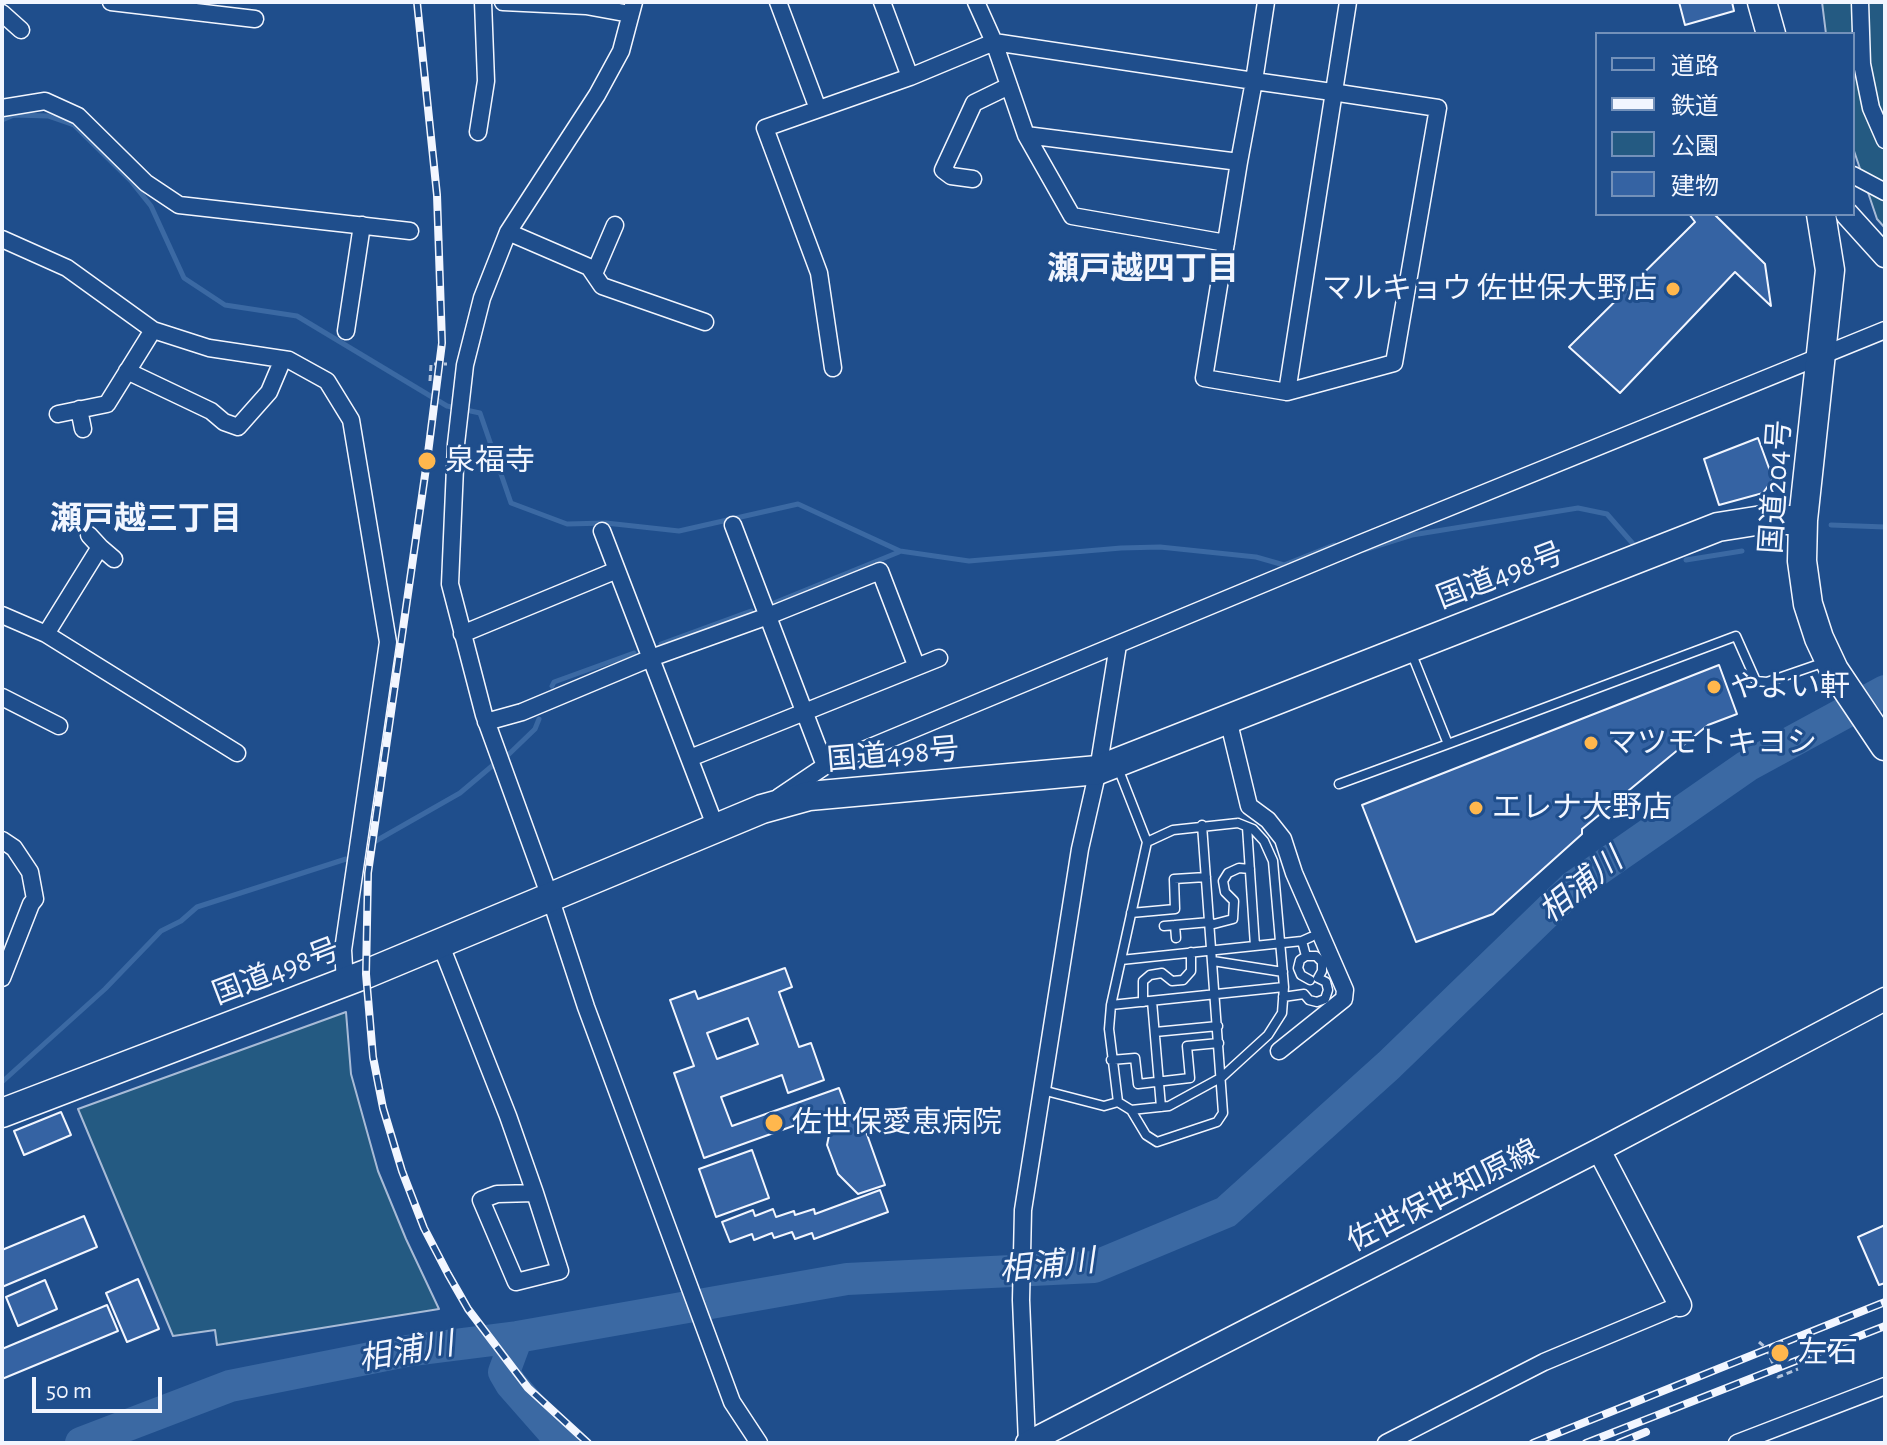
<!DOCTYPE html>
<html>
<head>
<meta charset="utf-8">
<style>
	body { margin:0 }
	#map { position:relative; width:1887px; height:1445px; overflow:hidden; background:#1f4e8c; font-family:"Alegreya Sans","Noto Sans JP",sans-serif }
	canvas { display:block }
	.frame { position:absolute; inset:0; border:4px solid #f2f6ff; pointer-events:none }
	.legend { position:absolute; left:1595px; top:32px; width:260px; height:184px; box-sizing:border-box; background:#1f4e8c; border:2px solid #7391ba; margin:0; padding:10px 14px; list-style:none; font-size:24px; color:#f2f6ff }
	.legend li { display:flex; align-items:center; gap:16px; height:40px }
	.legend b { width:40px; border:2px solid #7391ba }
	.scale { position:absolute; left:32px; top:1377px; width:130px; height:36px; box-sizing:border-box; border:4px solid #f2f6ff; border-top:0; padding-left:10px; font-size:24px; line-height:28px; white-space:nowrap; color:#f2f6ff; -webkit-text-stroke:6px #1f4e8c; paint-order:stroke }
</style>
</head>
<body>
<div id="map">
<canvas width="1887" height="1445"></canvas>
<div class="frame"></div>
<ul class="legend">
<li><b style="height:10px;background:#1f4e8c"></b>道路</li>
<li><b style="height:10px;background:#f2f6ff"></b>鉄道</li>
<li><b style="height:22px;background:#245a82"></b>公園</li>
<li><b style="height:22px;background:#3563a3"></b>建物</li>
</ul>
<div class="scale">50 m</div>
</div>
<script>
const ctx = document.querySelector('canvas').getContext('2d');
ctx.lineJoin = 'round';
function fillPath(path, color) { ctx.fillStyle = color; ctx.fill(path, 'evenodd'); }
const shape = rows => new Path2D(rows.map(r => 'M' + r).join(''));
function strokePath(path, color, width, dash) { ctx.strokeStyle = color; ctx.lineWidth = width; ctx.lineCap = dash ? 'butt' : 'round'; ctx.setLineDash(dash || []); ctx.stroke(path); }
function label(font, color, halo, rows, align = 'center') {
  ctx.font = font + ' "Alegreya Sans","Noto Sans JP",sans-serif'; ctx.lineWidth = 6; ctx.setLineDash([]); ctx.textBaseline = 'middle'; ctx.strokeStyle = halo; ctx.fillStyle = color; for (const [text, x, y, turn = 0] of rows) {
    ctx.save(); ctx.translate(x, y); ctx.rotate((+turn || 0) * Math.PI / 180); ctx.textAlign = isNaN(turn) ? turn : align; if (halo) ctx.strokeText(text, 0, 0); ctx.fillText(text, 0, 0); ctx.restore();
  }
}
const green = shape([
	[1822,2,1885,2,1885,228,1877,219,1853,148,1853,34,1826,34,1822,2],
	[346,1012,351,1074,378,1171,406,1239,439,1309,217,1345,215,1330,173,1336,78,1109,346,1012]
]);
fillPath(green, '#245a82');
strokePath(green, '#a8bbd7', 2);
strokePath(shape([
	[2,120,14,115,48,116,74,125,131,181,151,206,184,278,225,305,297,316,447,406,480,413,511,503,567,524,606,523,679,531,798,504,900,551,969,561,1121,548,1160,547,1256,557,1284,565,1334,545,1338,546],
	[1831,525,1885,527],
	[1364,550,1412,535,1578,508,1607,514,1634,545],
	[1686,560,1742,551],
	[774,603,899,552],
	[661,644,751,611],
	[552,686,554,682,634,653],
	[507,756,535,729,539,719],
	[374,842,460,793,492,766],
	[2,1082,105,989,161,931,181,921,197,907,346,859]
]), '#3b69a3', 5);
strokePath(shape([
	[517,1337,504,1372,511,1384,563,1443],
	[81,1443,230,1386,406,1351,517,1337,847,1279,1094,1267,1226,1212,1389,1065,1573,887,1747,766,1885,691]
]), '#3b69a3', 32);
const building = shape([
	[1679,2,1732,2,1734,11,1685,25,1679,2],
	[1689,214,1714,214,1765,264,1771,306,1735,272,1620,393,1569,347,1695,222,1689,214],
	[1758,438,1773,479,1763,493,1719,505,1704,459,1758,438],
	[1719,665,1737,714,1708,725,1582,829,1582,834,1493,914,1416,942,1362,805,1719,665],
	[785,968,792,987,779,992,799,1047,811,1043,824,1080,788,1093,782,1075,721,1097,732,1126,839,1088,846,1107,704,1158,674,1073,694,1066,670,1000,695,991,698,999,785,968],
	[748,1018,758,1044,717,1059,707,1033,748,1018],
	[61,1112,71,1135,24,1155,14,1131,61,1112],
	[859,1112,885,1185,858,1194,838,1174,827,1145,832,1121,859,1112],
	[752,1150,769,1198,716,1217,699,1169,752,1150],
	[880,1190,888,1212,814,1239,812,1233,795,1239,792,1232,774,1238,772,1233,754,1240,752,1234,730,1242,722,1222,753,1210,755,1216,773,1209,776,1217,794,1211,795,1215,814,1209,815,1214,880,1190],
	[84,1216,97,1247,2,1287,2,1250,84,1216],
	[1885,1225,1885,1283,1879,1285,1858,1237,1885,1225],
	[138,1279,159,1329,127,1342,106,1293,138,1279],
	[45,1280,57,1309,18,1326,6,1297,45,1280],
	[107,1305,118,1331,2,1379,2,1349,107,1305]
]);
fillPath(building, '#3563a3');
strokePath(building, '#f2f6ff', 2);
const lane = shape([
	[1411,652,1448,744,1736,636,1756,681,1767,682,1825,662],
	[1118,768,1147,842],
	[1339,784,1448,744],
	[1238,823,1253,829,1264,841,1273,861,1284,987,1282,1013,1268,1035,1222,1077,1169,1106,1131,1110,1118,1102,1109,1029,1111,1005,1147,842,1173,830,1238,823],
	[1247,827,1255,946],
	[1131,913,1175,909,1174,879,1206,877],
	[1175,925,1176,938],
	[1210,925,1233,919,1234,901,1225,892,1223,881,1228,873,1239,868,1250,869],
	[1164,926,1210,922],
	[1302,941,1306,956,1300,960,1298,968,1301,975,1310,980],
	[1306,956,1316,956,1322,962,1322,971,1318,978],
	[1121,960,1302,941,1311,937],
	[1213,961,1283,972],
	[1283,997,1304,994,1309,1000,1317,1002,1325,999,1328,990,1326,982,1318,978],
	[1152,1001,1161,1107],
	[1143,1002,1143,981,1150,975,1162,973,1172,981,1183,980,1191,971,1191,952],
	[1111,1005,1284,987],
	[1155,1032,1218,1026],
	[1111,1060,1135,1058,1138,1084,1190,1078,1187,1046,1219,1043],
	[1042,1090,1104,1106,1118,1102],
	[1131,1110,1146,1135,1157,1142,1217,1122,1223,1113,1202,825]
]);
const street = shape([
	[111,2,255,19],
	[503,2,586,6,630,14],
	[634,2,621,51,597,95,508,232,482,298,465,365,456,444,450,584,484,715,550,897,586,1007,732,1402,759,1443],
	[778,2,818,109],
	[882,2,910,77],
	[976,2,994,42,1026,135,1072,216,1226,243],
	[1860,2,1862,64,1871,108,1885,140],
	[2,13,21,30],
	[2,108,45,101,78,116,146,183,179,205,410,231],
	[478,132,486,81,483,2],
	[1026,135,1239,162],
	[1853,175,1885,192],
	[973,179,951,176,943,170,974,103,1009,86],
	[508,232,589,267,602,286,705,322],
	[2,239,67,268,153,330,209,348,289,360,327,381,351,420,388,642,343,950,345,982],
	[594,274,615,225],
	[346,331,362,225],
	[833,368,819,273,765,128,910,77,994,42,1254,81,1332,92,1438,108,1394,363,1287,392,1204,378,1239,162,1254,81,1266,2],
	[127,371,211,411,224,422,238,427,269,392,283,359],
	[1287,392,1348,2],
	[79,409,83,429],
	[58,414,107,404,153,330],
	[733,525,825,766],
	[602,531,716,828],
	[100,547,114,559],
	[2,615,46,634,237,753],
	[46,634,100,547,89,535],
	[462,634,617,570],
	[2,697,59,726],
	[1228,719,1249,806,1268,820,1283,839,1294,873,1345,990,1344,999,1279,1051],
	[486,722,522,712,651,658,768,616,880,571,916,665],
	[690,758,939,658],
	[779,797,825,766,1359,544,1885,330],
	[2,840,14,848,30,872,35,899,31,904,2,978],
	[440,943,508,1116,535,1193,560,1271,516,1282,481,1200,497,1194,535,1193],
	[1027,1443,1021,1300,1023,1210,1080,849,1098,770,1118,645],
	[1386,1443,1544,1362,1680,1305],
	[1737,1443,1885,1386]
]);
const secondary = shape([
	[1847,214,1885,256],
	[1599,1150,1680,1305],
	[1027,1443,1599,1150,1885,999]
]);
const highway = shape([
	[1762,2,1771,34],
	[1821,214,1830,270,1803,520,1802,561,1808,604,1819,638,1834,670,1885,746],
	[2,1113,366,974,762,809,809,796,1098,770,1718,527,1762,520,1803,520]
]);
strokePath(lane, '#f2f6ff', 11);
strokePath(street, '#f2f6ff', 19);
strokePath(secondary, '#f2f6ff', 25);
strokePath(highway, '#f2f6ff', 31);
strokePath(shape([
	[430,381,431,364,447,364],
	[1759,1342,1767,1349,1778,1377,1798,1369]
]), '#b3c4dc', 3, [6, 4]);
strokePath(lane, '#1f4e8c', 8);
strokePath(street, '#1f4e8c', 16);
strokePath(secondary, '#1f4e8c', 22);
strokePath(highway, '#1f4e8c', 28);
const rail = shape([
	[417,2,437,195,442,343,427,461,368,873,366,974,373,1057,383,1108,402,1171,424,1228,448,1274,468,1309,528,1388,588,1443],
	[1533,1443,1885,1302],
	[1586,1443,1885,1326],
	[1619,1443,1646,1432]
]);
strokePath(rail, '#f2f6ff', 8);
strokePath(rail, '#1f4e8c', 5, [15]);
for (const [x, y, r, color] of [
	[1673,289,8,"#ffb74d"],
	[427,461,10,"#ffb74d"],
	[1714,687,8,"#ffb74d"],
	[1591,743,8,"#ffb74d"],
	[1476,808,8,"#ffb74d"],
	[774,1123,10,"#ffb74d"],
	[1780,1353,10,"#ffb74d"]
]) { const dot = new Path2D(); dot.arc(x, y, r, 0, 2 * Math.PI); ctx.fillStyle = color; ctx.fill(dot); strokePath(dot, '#1f4e8c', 3); }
label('30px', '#f2f6ff', '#1f4e8c', [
	["マルキョウ 佐世保大野店",1657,289,"right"],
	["泉福寺",445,461],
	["やよい軒",1730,687],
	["マツモトキヨシ",1607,743],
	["エレナ大野店",1492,808],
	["佐世保愛恵病院",792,1123],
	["左石",1798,1353]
], 'left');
label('30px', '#f2f6ff', '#1f4e8c', [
	["国道204号",1776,487,-86],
	["国道498号",1500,576,-21],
	["国道498号",893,755,-5],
	["国道498号",276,972,-21],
	["佐世保世知原線",1443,1196,-27]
]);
label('bold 32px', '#f2f6ff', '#1f4e8c', [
	["瀬戸越四丁目",1143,269],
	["瀬戸越三丁目",146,519]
]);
label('italic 32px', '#f2f6ff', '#1f4e8c', [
	["相浦川",1581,886,-39],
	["相浦川",1047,1266,-6],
	["相浦川",406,1352,-10]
]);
</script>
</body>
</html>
